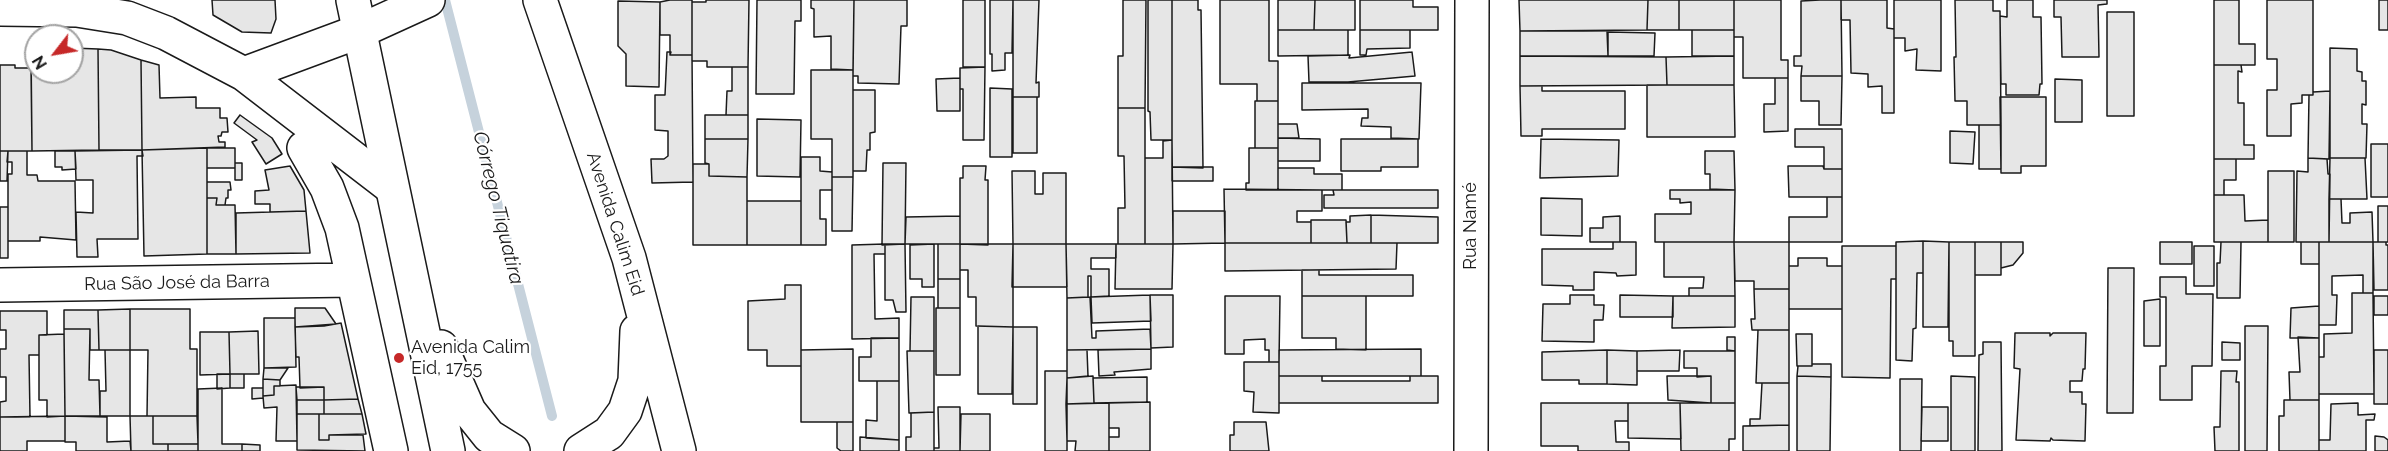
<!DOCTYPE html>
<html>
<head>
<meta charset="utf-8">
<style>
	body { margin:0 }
	#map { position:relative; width:2388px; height:451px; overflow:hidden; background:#fff; font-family:Raleway,sans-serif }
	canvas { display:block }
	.north { position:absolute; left:24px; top:24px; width:60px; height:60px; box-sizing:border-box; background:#fff; border:2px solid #a3a3a3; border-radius:50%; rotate:239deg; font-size:16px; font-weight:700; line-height:24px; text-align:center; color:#1a1a1a }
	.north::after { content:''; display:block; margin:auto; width:21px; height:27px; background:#c62828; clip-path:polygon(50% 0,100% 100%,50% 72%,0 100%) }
</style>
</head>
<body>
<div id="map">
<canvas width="2388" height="451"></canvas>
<div class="north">N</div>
</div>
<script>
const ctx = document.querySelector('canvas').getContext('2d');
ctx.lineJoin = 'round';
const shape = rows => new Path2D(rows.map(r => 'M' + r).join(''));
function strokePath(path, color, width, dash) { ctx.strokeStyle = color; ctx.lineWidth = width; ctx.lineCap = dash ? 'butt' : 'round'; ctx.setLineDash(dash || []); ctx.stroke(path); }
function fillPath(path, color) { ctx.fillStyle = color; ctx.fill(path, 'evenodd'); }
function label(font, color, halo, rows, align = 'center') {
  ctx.font = font + ' Raleway,sans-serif'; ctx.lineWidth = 4.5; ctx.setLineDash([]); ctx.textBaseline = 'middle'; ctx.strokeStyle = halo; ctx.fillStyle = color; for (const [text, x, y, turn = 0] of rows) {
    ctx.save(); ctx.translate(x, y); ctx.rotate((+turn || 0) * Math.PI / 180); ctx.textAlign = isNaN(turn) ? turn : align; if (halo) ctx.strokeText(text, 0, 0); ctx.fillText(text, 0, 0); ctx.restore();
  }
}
strokePath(shape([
	[445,0,552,416]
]), '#c6d2dc', 10);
const building = shape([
	[212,0,275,0,276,19,271,33,242,32,213,15,212,0],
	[670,0,692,0,692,55,670,55,670,35,660,35,660,2,670,0],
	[706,0,749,0,748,67,707,67,707,61,692,61,692,2,706,2,706,0],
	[757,0,801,0,801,21,795,21,794,94,756,94,757,0],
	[811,0,854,0,853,70,831,69,831,36,814,37,814,9,811,8,811,0],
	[854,0,907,0,907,26,901,26,899,84,858,83,858,76,853,76,854,0],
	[963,0,985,0,985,67,963,67,963,0],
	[990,0,1013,0,1012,53,1005,53,1005,70,992,71,992,54,990,54,990,0],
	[1013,0,1039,0,1036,83,1039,82,1039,97,1013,97,1013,0],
	[1123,0,1146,0,1145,108,1118,108,1118,56,1123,56,1123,0],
	[1148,0,1172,0,1172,140,1151,140,1150,112,1148,111,1148,0],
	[1172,0,1198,0,1198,10,1201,10,1203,168,1172,167,1172,0],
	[1220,0,1269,0,1269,61,1278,61,1278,101,1257,101,1257,84,1220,84,1220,0],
	[1278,0,1315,0,1314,30,1278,30,1278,0],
	[1315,0,1355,0,1355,30,1314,30,1315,0],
	[1360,0,1413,0,1413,7,1438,7,1438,30,1360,30,1360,0],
	[1519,0,1648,0,1647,30,1520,31,1519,0],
	[1648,0,1679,0,1679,30,1647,30,1648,0],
	[1679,0,1734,0,1734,30,1679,30,1679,0],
	[1734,0,1781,0,1781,60,1788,60,1788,78,1743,78,1743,37,1734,37,1734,0],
	[1820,0,1841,0,1842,76,1801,76,1802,66,1794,66,1794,56,1801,56,1801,1,1820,0],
	[1841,0,1887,0,1887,28,1894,29,1894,113,1882,113,1882,86,1868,87,1868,74,1851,73,1850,20,1841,20,1841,0],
	[1894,0,1941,0,1941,71,1916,70,1917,49,1905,51,1905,38,1894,38,1894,0],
	[1955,0,1993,0,1993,11,2000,11,2001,125,1967,125,1967,101,1955,101,1954,57,1956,57,1955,0],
	[2007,0,2033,0,2033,17,2041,17,2042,84,2040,84,2039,95,2006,95,2006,84,2001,84,2000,16,2007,17,2007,0],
	[2054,0,2107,0,2107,4,2098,5,2099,57,2062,57,2061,17,2054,17,2054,0],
	[2214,0,2239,0,2239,44,2255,44,2255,65,2214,65,2214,0],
	[2267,0,2313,0,2313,95,2302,95,2302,103,2291,104,2291,136,2267,136,2267,90,2277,90,2277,59,2267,59,2267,0],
	[2379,0,2388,0,2388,30,2379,30,2379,0],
	[618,1,660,2,659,87,626,86,626,54,618,46,618,1],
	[2107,12,2134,12,2134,116,2107,116,2107,12],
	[1278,30,1348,30,1348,55,1278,56,1278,30],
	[1360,30,1410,30,1410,48,1367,49,1366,55,1360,55,1360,30],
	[1692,30,1734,30,1734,56,1692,56,1692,30],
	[1520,31,1607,31,1608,56,1520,56,1520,31],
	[1608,32,1655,33,1654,56,1608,56,1608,32],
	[31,46,36,46,36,72,72,72,72,48,98,49,99,150,32,151,31,46],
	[2330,48,2357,49,2357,71,2362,72,2362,81,2366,81,2366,105,2362,104,2362,124,2367,124,2366,158,2330,158,2330,48],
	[98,49,111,50,141,60,142,150,99,150,98,49],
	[667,52,671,52,670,55,692,55,693,182,652,183,651,159,664,159,668,156,668,131,655,130,655,95,665,95,667,52],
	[1412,52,1415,76,1348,82,1309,82,1308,56,1350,55,1349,58,1412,52],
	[1520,56,1666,57,1667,85,1520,86,1520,56],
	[1734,56,1734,85,1667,85,1666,57,1734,56],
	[141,60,159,65,160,98,196,97,196,108,220,108,220,118,227,118,228,132,222,132,221,136,218,136,219,142,225,142,225,147,142,150,141,60],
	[0,65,15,65,15,68,31,68,32,151,0,151,0,65],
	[2214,65,2241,65,2242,72,2238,71,2238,103,2244,103,2244,145,2254,145,2254,159,2214,159,2214,65],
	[732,67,748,67,748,115,726,115,727,91,732,91,732,67],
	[985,67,984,140,963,140,963,89,960,89,960,68,985,67],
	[811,70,853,70,853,177,832,177,832,139,811,139,811,70],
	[1801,76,1842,76,1841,125,1819,125,1819,101,1801,101,1801,76],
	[960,78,960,111,937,111,936,79,960,78],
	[1775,78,1788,78,1788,131,1764,132,1764,104,1775,104,1775,78],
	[2055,79,2082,80,2082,122,2055,122,2055,79],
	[1302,83,1421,83,1419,139,1391,138,1391,127,1361,126,1362,118,1368,118,1368,109,1302,110,1302,83],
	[1647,85,1734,85,1735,137,1647,137,1647,85],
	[1520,86,1542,86,1542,91,1625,91,1625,129,1542,129,1542,136,1521,136,1520,86],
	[990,88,1012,89,1012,157,990,157,990,88],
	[853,90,875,90,875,132,870,133,870,150,867,150,866,171,853,171,853,90],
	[2330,91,2329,159,2308,158,2309,95,2313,95,2313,92,2330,91],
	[1013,97,1037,97,1037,153,1013,153,1013,97],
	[2000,97,2046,97,2046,166,2021,166,2021,173,2001,173,2000,97],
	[1255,101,1278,101,1278,148,1255,148,1255,101],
	[1118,108,1145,108,1145,244,1118,244,1118,208,1125,208,1124,156,1118,156,1118,108],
	[240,115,272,138,282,154,266,164,252,142,257,140,234,123,240,115],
	[705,115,748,115,748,139,705,139,705,115],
	[757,119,801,120,800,177,757,176,757,119],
	[1278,124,1297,124,1299,138,1278,138,1278,124],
	[1979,125,2001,125,2001,169,1979,169,1979,125],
	[1795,129,1842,129,1842,169,1824,169,1824,147,1795,147,1795,129],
	[1950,131,1975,132,1973,164,1950,163,1950,131],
	[1278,138,1320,139,1320,161,1278,161,1278,138],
	[705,139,748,139,747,177,709,176,709,164,705,163,705,139],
	[1341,139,1418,139,1418,167,1381,167,1381,171,1341,171,1341,139],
	[1541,139,1619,140,1618,176,1540,178,1541,139],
	[1172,140,1173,244,1145,244,1145,158,1163,158,1163,141,1172,140],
	[2371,144,2388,144,2388,197,2371,197,2371,144],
	[207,148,235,148,235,168,207,168,207,148],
	[207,148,207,254,144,256,142,150,207,148],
	[1249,148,1278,148,1278,190,1246,190,1246,183,1249,183,1249,148],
	[142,150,143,156,137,156,138,239,97,239,98,257,77,257,76,212,93,213,93,180,76,180,75,151,142,150],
	[0,151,8,151,7,181,0,181,0,151],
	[8,151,27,151,27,175,37,175,38,181,75,181,76,240,40,237,40,241,8,241,8,174,12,174,12,162,7,162,8,151],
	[55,151,75,151,76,169,62,170,62,167,55,167,55,151],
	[1705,151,1734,151,1735,190,1710,189,1710,174,1705,174,1705,151],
	[801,157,820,157,820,171,832,172,832,190,820,190,820,219,826,219,826,245,801,245,801,157],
	[2308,158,2327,159,2328,174,2330,174,2329,242,2296,242,2297,171,2308,172,2308,158],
	[2330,158,2365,158,2367,199,2329,199,2330,158],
	[2214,159,2236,159,2236,180,2224,180,2224,195,2214,195,2214,159],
	[235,163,242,163,242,180,235,180,235,163],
	[883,163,906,163,905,244,882,245,883,163],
	[693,164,709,164,709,176,747,177,747,245,693,245,693,164],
	[290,166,304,190,306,211,270,212,270,204,255,204,255,191,269,190,265,170,290,166],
	[963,166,986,166,985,180,988,180,988,245,960,244,960,178,963,178,963,166],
	[1788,166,1823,166,1824,169,1842,169,1842,197,1789,197,1788,166],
	[1172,167,1213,167,1213,181,1172,181,1172,167],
	[1278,168,1314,168,1314,174,1342,174,1342,190,1278,190,1278,168],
	[1012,171,1035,171,1035,194,1043,194,1043,173,1066,173,1066,244,1013,244,1012,171],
	[2268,171,2294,171,2294,242,2268,242,2268,171],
	[832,177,853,177,852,231,832,231,832,177],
	[207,182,230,182,231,190,228,190,228,198,226,198,225,205,216,205,217,198,207,198,207,182],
	[1224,189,1322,190,1322,211,1297,211,1297,222,1311,222,1311,243,1225,243,1224,189],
	[1333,190,1438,190,1438,208,1324,208,1324,195,1334,195,1333,190],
	[1670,190,1735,190,1734,242,1655,242,1655,214,1691,214,1691,202,1680,203,1680,199,1670,199,1670,190],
	[2214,195,2244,195,2245,221,2268,220,2268,242,2214,242,2214,195],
	[1827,197,1842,197,1842,242,1789,242,1789,217,1827,217,1827,197],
	[207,198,217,198,216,205,235,205,236,254,207,254,207,198],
	[1541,198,1582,199,1582,236,1541,235,1541,198],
	[2329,199,2341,199,2342,223,2350,223,2350,213,2372,212,2373,242,2329,242,2329,199],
	[747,201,801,201,801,245,747,245,747,201],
	[2378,206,2388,206,2388,242,2378,242,2378,206],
	[0,207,8,207,8,258,0,258,0,207],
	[306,211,310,253,236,254,236,213,306,211],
	[1173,211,1225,211,1225,243,1173,244,1173,211],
	[1371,215,1371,243,1347,243,1346,222,1350,222,1350,216,1371,215],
	[1371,215,1438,217,1438,243,1371,243,1371,215],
	[960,216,960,244,905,244,906,217,960,216],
	[1620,216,1620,242,1590,242,1590,228,1603,228,1603,217,1620,216],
	[1311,220,1346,220,1347,243,1311,243,1311,220],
	[1923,241,1949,242,1948,327,1923,327,1923,241],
	[1923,241,1923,273,1917,273,1916,328,1913,329,1912,361,1896,360,1896,242,1923,241],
	[1613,242,1636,242,1636,275,1617,276,1616,273,1594,272,1594,290,1573,290,1573,286,1542,285,1542,249,1613,249,1613,242],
	[1664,242,1734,242,1735,296,1689,296,1689,288,1703,288,1704,277,1664,277,1664,242],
	[1734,242,1789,242,1789,289,1754,289,1754,281,1735,281,1734,242],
	[1949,242,1975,242,1975,356,1953,356,1953,341,1949,341,1949,242],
	[1975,242,2001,242,2001,275,1975,275,1975,242],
	[2001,242,2023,242,2023,253,2013,265,2001,268,2001,242],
	[2160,242,2192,242,2192,264,2160,264,2160,242],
	[2221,242,2241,242,2240,298,2217,298,2217,263,2220,263,2221,242],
	[2301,242,2319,242,2319,264,2301,264,2301,242],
	[2319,242,2373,242,2373,293,2363,293,2363,275,2332,276,2332,295,2337,295,2336,325,2319,325,2319,242],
	[2373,242,2386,242,2386,245,2388,245,2388,290,2374,290,2373,242],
	[1225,243,1397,243,1396,269,1225,271,1225,243],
	[885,244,905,244,906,312,896,312,893,300,885,300,885,244],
	[885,244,885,254,874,254,875,319,899,318,899,338,852,339,852,245,885,244],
	[934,244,934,287,922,287,922,279,910,279,910,245,934,244],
	[938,244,960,244,960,279,938,279,938,244],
	[960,244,1013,244,1013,327,976,326,976,297,968,297,968,270,960,270,960,244],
	[1013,244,1066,244,1067,287,1012,287,1013,244],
	[1066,244,1116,244,1116,258,1091,258,1091,269,1109,269,1109,296,1091,297,1091,276,1088,276,1088,297,1067,298,1066,244],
	[1116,244,1173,244,1172,289,1115,289,1116,244],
	[1842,246,1896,246,1896,279,1891,279,1890,378,1842,377,1842,246],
	[2194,246,2214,246,2214,286,2194,286,2194,246],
	[1798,258,1827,258,1827,266,1842,266,1842,309,1789,309,1789,266,1798,266,1798,258],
	[2108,268,2134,268,2133,413,2107,413,2108,268],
	[1302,270,1319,270,1319,275,1413,275,1413,296,1302,296,1302,270],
	[2160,277,2186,277,2186,294,2213,294,2212,366,2192,366,2192,400,2160,400,2160,366,2166,366,2166,297,2160,297,2160,277],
	[938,279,960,279,960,308,938,308,938,279],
	[785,285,801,285,801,366,767,366,767,350,748,350,748,301,785,299,785,285],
	[1754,289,1789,289,1789,330,1752,330,1751,319,1755,319,1754,289],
	[2352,293,2373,293,2374,394,2319,394,2319,357,2324,357,2324,334,2352,333,2352,293],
	[1150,295,1173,295,1173,347,1151,348,1150,295],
	[1150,295,1151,321,1092,323,1091,297,1150,295],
	[1570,295,1594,295,1594,305,1604,305,1603,320,1594,320,1594,342,1542,341,1543,304,1570,304,1570,295],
	[1620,295,1673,296,1673,317,1620,317,1620,295],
	[1225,296,1280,296,1279,362,1269,362,1269,350,1265,350,1265,339,1244,340,1244,354,1225,354,1225,296],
	[1302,296,1366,296,1366,350,1336,349,1336,338,1302,338,1302,296],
	[1673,296,1735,296,1735,327,1672,328,1673,296],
	[2374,296,2388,296,2388,315,2374,315,2374,296],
	[911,297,934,297,934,351,910,351,911,297],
	[1090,297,1092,338,1096,338,1096,331,1150,329,1151,349,1067,350,1067,298,1090,297],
	[2160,299,2160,346,2144,346,2144,301,2160,299],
	[2319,306,2319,338,2290,338,2291,308,2319,306],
	[295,308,325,308,336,324,295,327,295,308],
	[936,308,960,308,960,375,936,375,936,308],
	[130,309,190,309,190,349,197,349,197,416,147,416,148,350,130,350,130,309],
	[130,309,130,350,99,350,98,310,130,309],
	[64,310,98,310,99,350,90,350,90,329,64,329,64,310],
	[0,311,47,311,47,335,39,335,39,355,29,355,30,417,0,417,0,402,6,401,6,377,0,377,0,349,6,349,6,330,0,330,0,311],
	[264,318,295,318,296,367,264,368,264,318],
	[341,323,358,399,324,400,324,387,300,388,299,357,296,357,295,327,324,326,341,323],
	[978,326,1013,327,1012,394,978,394,978,326],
	[2245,326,2268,326,2267,451,2245,451,2245,326],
	[1013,327,1037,327,1037,404,1013,404,1013,327],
	[64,329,90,329,89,380,99,380,100,416,65,416,64,329],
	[1758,330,1789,330,1789,383,1756,383,1758,330],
	[258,331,259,374,230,374,229,332,258,331],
	[200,332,229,332,230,374,200,375,200,332],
	[2015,333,2050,333,2050,336,2053,333,2086,333,2085,369,2083,369,2082,381,2070,381,2070,392,2082,392,2082,404,2086,404,2085,441,2053,440,2051,438,2050,441,2016,440,2020,369,2014,368,2015,333],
	[64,334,65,416,47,417,47,400,39,400,39,335,64,334],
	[1796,334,1812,334,1812,366,1797,366,1796,334],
	[1727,337,1735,337,1735,351,1727,350,1727,337],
	[2298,337,2319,338,2319,400,2290,400,2289,372,2300,372,2298,337],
	[871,338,899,338,899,381,859,381,859,357,871,357,871,338],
	[1983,342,2001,342,2002,451,1978,451,1979,355,1983,354,1983,342],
	[2222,342,2240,343,2240,360,2222,360,2222,342],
	[853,349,853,422,801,422,801,350,853,349],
	[1151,349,1151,369,1114,372,1115,375,1099,376,1098,350,1151,349],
	[1421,349,1421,376,1279,376,1279,350,1421,349],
	[105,350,130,350,130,416,100,416,100,391,106,391,105,350],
	[1067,350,1087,350,1088,376,1067,378,1067,350],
	[1607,350,1607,384,1579,384,1579,380,1542,380,1542,352,1607,350],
	[1607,350,1637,351,1637,385,1607,384,1607,350],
	[1680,350,1679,371,1637,371,1637,351,1680,350],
	[2374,350,2388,350,2388,404,2374,404,2374,350],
	[907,351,934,351,934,412,909,413,907,351],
	[1684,351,1735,351,1735,403,1711,403,1711,376,1697,377,1697,368,1684,368,1684,351],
	[1244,362,1279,362,1279,413,1253,412,1254,392,1244,391,1244,362],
	[1812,364,1831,364,1831,377,1797,376,1798,366,1812,366,1812,364],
	[264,368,288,368,280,380,263,379,264,368],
	[1045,371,1067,371,1067,451,1045,451,1045,371],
	[2221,371,2237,371,2236,382,2239,382,2239,451,2215,451,2214,427,2220,427,2221,371],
	[217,374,230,374,230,388,217,389,217,374],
	[230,374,244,374,244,388,230,388,230,374],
	[1093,376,1094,403,1066,404,1067,378,1093,376],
	[1279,376,1322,376,1322,381,1410,381,1410,376,1438,376,1438,403,1279,403,1279,376],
	[1667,376,1711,376,1711,403,1668,400,1667,376],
	[1797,376,1831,377,1830,451,1797,451,1797,376],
	[1951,376,1975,377,1975,451,1951,451,1951,376],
	[1147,377,1147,402,1094,403,1093,378,1147,377],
	[263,379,280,380,280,386,274,386,274,395,263,396,263,379],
	[1900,379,1922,379,1921,451,1900,451,1900,379],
	[877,381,899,381,899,440,866,438,866,420,877,421,877,381],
	[1762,383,1789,383,1789,425,1750,426,1750,419,1760,419,1762,383],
	[296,385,297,441,276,441,277,407,264,408,263,396,274,395,274,386,296,385],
	[296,387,324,387,324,400,297,400,296,387],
	[222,388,222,444,242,444,242,451,198,451,198,389,222,388],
	[252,388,263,388,263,398,252,399,252,388],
	[358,399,362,414,324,414,324,400,358,399],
	[297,400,324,400,324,414,297,414,297,400],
	[2284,400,2319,400,2319,451,2279,451,2279,416,2284,416,2284,400],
	[1150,402,1150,451,1109,451,1109,437,1119,437,1119,428,1109,428,1109,403,1150,402],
	[1109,403,1109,451,1075,451,1076,441,1067,441,1066,404,1109,403],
	[1541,403,1628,403,1628,421,1615,421,1616,442,1629,442,1629,451,1578,451,1578,446,1541,446,1541,403],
	[1628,403,1680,403,1681,439,1628,438,1628,403],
	[1680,403,1735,403,1735,439,1729,439,1729,451,1681,451,1680,403],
	[2358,403,2358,415,2375,414,2374,420,2366,420,2366,451,2319,451,2319,440,2330,440,2331,404,2358,403],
	[938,407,960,407,960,451,934,451,934,448,939,448,938,407],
	[1922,407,1948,407,1948,441,1921,441,1922,407],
	[934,412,934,451,906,451,906,437,911,437,911,413,934,412],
	[297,414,319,414,319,440,329,440,329,435,363,435,365,451,297,450,297,414],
	[319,414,362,414,366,434,329,435,329,440,319,440,319,414],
	[961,414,990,414,990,451,960,451,961,414],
	[65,416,65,441,27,441,27,451,0,451,0,417,65,416],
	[65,416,107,417,107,442,130,441,131,451,76,451,76,442,65,442,65,416],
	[130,416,153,416,153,444,168,444,168,451,131,451,130,416],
	[153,416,197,416,198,444,153,444,153,416],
	[837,422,853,422,853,451,841,451,837,448,837,422],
	[1234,422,1266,422,1269,451,1230,451,1230,435,1234,435,1234,422],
	[1789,425,1789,451,1743,451,1743,426,1789,425],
	[2375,436,2384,437,2388,440,2388,451,2375,451,2375,436],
	[860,437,899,440,899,451,860,451,860,437],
	[168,444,198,444,198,451,168,451,168,444],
	[242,444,260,445,260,451,242,451,242,444]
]);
fillPath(building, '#e6e6e6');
strokePath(building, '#1a1a1a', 1.5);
const minor = shape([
	[0,9,77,10,127,18,166,33,244,74,391,187],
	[244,74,360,31,428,0],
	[304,148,327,188,342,228,391,451],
	[0,285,353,280],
	[1471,451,1472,0]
]);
const major = shape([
	[353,0,448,451],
	[540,0,629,258,679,451],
	[441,347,469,411,489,436,513,451],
	[581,451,609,433,625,411,635,381,637,331]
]);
strokePath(minor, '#1a1a1a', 36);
strokePath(major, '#1a1a1a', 36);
strokePath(minor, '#fff', 33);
strokePath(major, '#fff', 33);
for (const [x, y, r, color] of [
	[399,358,6,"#c62828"]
]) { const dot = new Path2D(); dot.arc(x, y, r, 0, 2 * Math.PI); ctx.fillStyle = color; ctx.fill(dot); strokePath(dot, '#fff', 2); }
label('18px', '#1a1a1a', '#fff', [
	["Avenida Calim Eid",615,224,72],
	["Rua Namé",1471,226,-90],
	["Rua São José da Barra",177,283,-1]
]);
label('18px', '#1a1a1a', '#fff', [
	["Avenida Calim",411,348],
	["Eid, 1755",411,369]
], 'left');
label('italic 20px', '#1a1a1a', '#fff', [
	["Córrego Tiquatira",498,208,76]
]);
</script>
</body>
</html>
